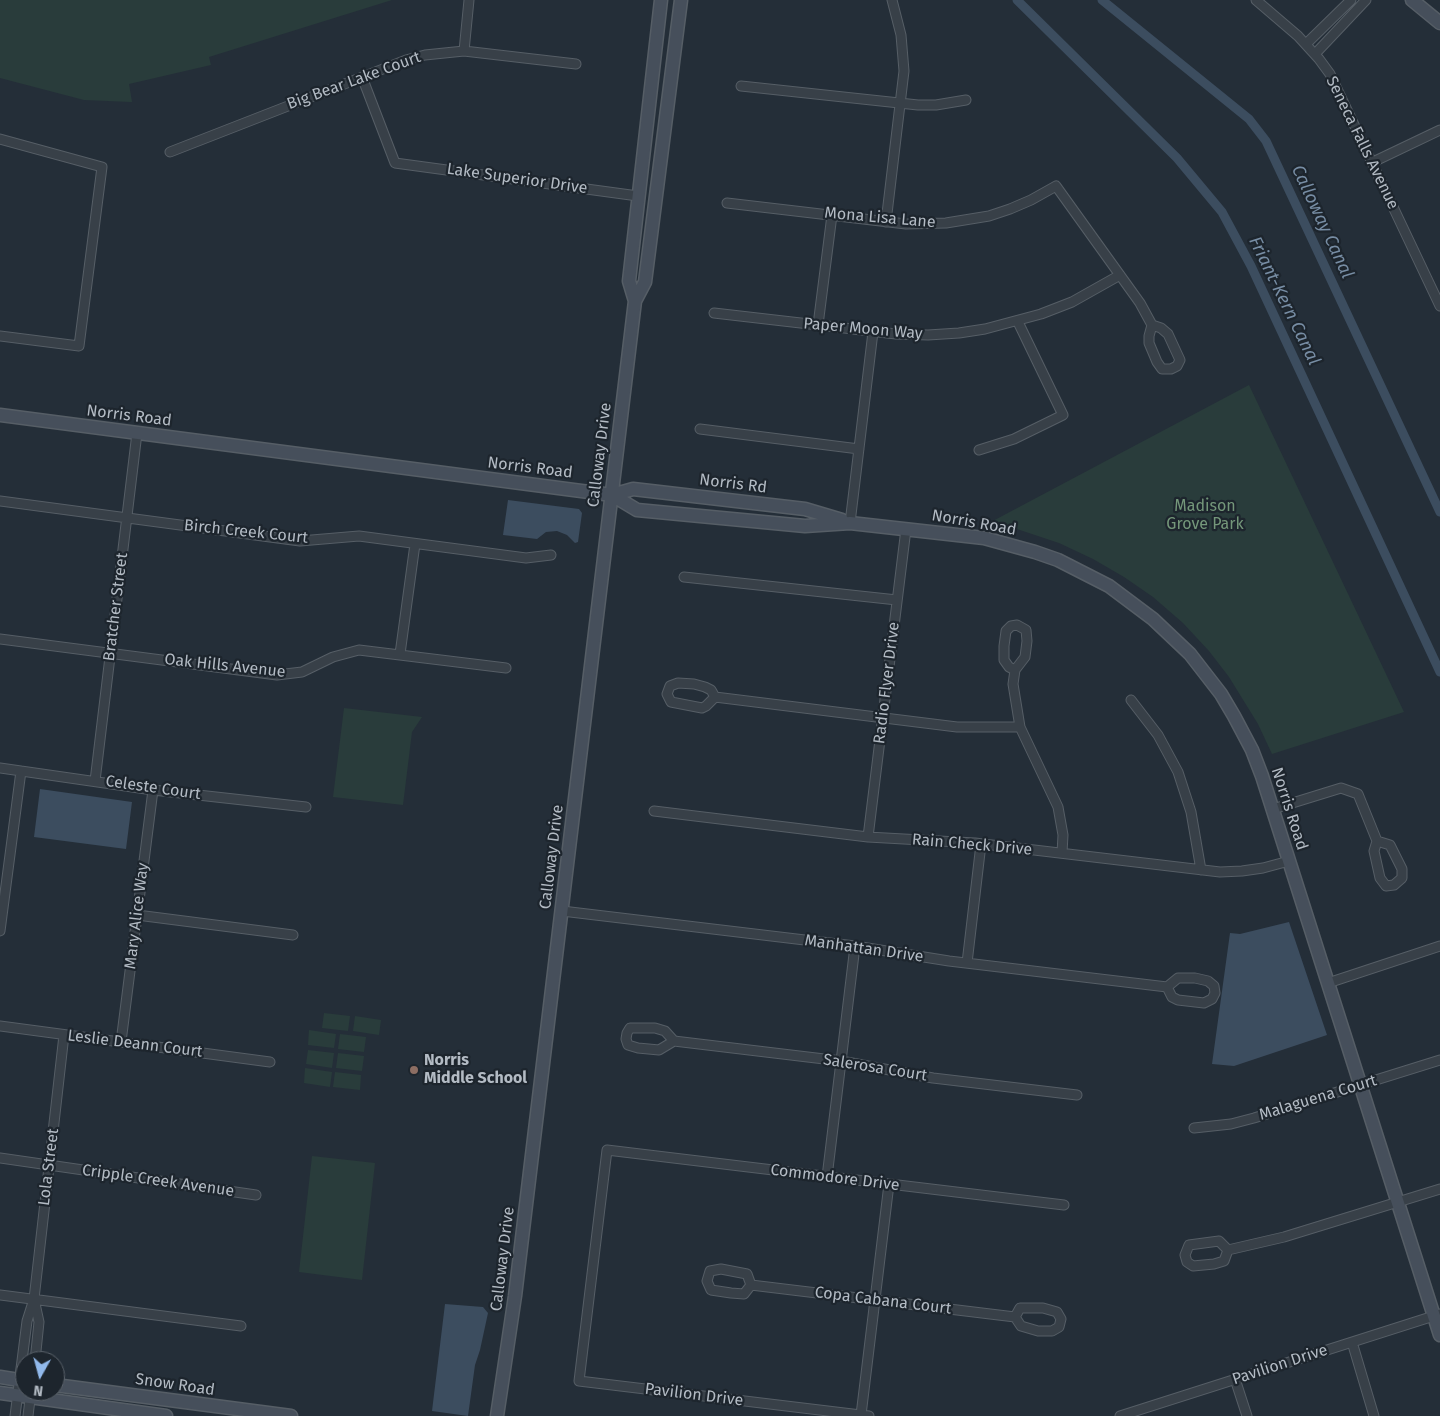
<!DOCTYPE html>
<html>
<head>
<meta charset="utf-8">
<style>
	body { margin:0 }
	#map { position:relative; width:1440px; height:1416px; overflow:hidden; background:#242e38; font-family:"Fira Sans",sans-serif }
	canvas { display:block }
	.north { position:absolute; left:15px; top:1351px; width:50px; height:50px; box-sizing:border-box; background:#1d252d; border:1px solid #596169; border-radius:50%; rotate:187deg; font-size:14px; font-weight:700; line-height:20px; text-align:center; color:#b3bbc4 }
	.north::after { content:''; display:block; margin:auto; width:18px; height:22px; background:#91b9eb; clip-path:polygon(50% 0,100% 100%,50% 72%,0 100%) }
</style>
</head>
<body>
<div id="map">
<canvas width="1440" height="1416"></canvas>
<div class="north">N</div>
</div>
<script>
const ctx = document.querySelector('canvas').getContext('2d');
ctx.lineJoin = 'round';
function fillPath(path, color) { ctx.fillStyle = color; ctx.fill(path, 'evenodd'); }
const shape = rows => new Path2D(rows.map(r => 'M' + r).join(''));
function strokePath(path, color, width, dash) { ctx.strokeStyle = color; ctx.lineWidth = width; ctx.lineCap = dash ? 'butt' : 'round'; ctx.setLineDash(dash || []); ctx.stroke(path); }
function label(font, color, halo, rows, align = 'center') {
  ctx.font = font + ' "Fira Sans",sans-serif'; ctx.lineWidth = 4.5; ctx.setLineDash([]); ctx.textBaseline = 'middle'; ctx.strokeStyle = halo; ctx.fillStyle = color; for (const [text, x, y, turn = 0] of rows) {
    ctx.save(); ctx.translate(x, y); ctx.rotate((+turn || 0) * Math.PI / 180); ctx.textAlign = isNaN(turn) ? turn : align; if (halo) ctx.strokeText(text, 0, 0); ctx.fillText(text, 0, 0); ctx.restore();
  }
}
fillPath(shape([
	[0,0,392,0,209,57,211,65,129,84,132,102,131,102,84,100,0,78],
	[1249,385,1404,712,1272,754,1258,724,1229,677,1209,651,1183,623,1153,597,1124,577,1093,559,1059,543,1017,529,989,523],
	[344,708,422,717,412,732,403,805,333,797],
	[324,1013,350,1016,348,1031,322,1028],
	[355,1016,381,1020,379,1035,353,1031],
	[309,1030,336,1034,334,1048,308,1045],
	[340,1034,366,1037,364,1052,338,1049],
	[308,1050,334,1053,332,1068,306,1064],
	[338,1053,364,1056,362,1071,336,1068],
	[305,1068,332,1072,330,1087,304,1083],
	[335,1072,361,1075,360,1090,333,1087],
	[312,1156,375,1163,362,1280,299,1272]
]), '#293c3b');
fillPath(shape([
	[508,500,579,509,582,513,578,542,575,543,567,535,557,531,546,532,537,539,503,535],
	[40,789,132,802,126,849,34,837],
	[1289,922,1327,1035,1234,1066,1212,1064,1230,933,1240,934],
	[445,1304,483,1307,488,1313,480,1350,475,1365,468,1416,432,1411]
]), '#3c4d5f');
strokePath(shape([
	[1017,0,1177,158,1222,212,1251,266,1440,672],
	[1102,0,1249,119,1266,141,1440,512]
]), '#3c4d5f', 9);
const street = shape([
	[1256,0,1298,36,1319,59,1330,74,1440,306],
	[1306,44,1351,0],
	[464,51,469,0],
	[1315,54,1366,0],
	[362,77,395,163,638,196],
	[741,86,918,105,936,105,966,100],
	[0,139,102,167,79,346,0,336],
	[170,152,406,60,425,55,464,51,576,64],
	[1373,162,1440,130],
	[727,203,906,224,946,223,989,216,1010,209,1031,200,1056,186,1140,303,1152,325,1161,328,1168,334,1180,360,1177,366,1171,369,1162,369,1157,362,1149,343,1149,336,1152,325],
	[886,222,904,71,901,35,892,0],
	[714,313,896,334,928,335,959,333,985,329,1041,314,1072,302,1120,275],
	[818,325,832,215],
	[700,429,859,449],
	[979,450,1014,439,1063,415,1018,322],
	[0,501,300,541,359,536,526,558,551,555],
	[850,523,873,332],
	[684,577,897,600],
	[0,639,277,675,302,672,333,657,359,650,506,668],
	[400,654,415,544],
	[1015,670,1009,667,1004,660,1004,646,1006,631,1011,626,1017,625,1026,630,1027,641,1025,657,1015,670,1013,684,1020,727,1058,807,1063,835,1062,853],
	[715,697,706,706,702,708,671,702,667,694,670,686,678,683,694,684,705,687,711,690,715,697,957,727,1020,727],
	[1131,700,1158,735,1178,772,1191,812,1201,870],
	[0,768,153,790,306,807],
	[95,781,137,433],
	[1273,809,1341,788,1358,794,1377,841,1374,851,1380,878,1386,886,1394,885,1402,878,1402,869,1390,845,1377,841],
	[654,811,868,837,975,843,1220,872,1242,871,1263,868,1289,861],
	[868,837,906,529],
	[562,911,855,946,949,961,1167,987,1172,997,1178,1000,1204,1003,1212,999,1215,993,1214,986,1208,981,1195,978,1178,978,1167,987],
	[137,915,293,935],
	[0,931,21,771],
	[967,963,981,844],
	[1328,983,1440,946],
	[0,1026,270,1062],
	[674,1041,659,1050,638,1048,628,1045,626,1039,627,1033,630,1028,655,1028,665,1031,674,1041,841,1061,933,1078,1077,1095],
	[121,1042,153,790],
	[1194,1128,1231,1124,1254,1118,1440,1060],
	[0,1158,256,1195],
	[827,1177,855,946],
	[1219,1241,1228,1250,1224,1261,1214,1264,1193,1266,1187,1262,1185,1255,1189,1245,1219,1241],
	[1228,1250,1284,1237,1440,1189],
	[751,1285,747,1274,721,1269,710,1271,707,1281,711,1290,731,1293,744,1294,751,1285,1015,1317,1021,1326,1038,1331,1052,1331,1059,1327,1061,1319,1057,1312,1043,1308,1020,1308,1015,1317],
	[0,1295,241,1326],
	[34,1299,39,1322,35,1361],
	[1352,1342,1374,1416],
	[1235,1379,1247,1416],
	[861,1415,889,1184],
	[15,1416,27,1321,34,1299,64,1035],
	[28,1416,31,1391],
	[869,1416,579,1381,607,1150,1064,1205],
	[1120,1416,1440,1314]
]);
const secondary = shape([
	[1412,0,1440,23],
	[635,301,629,281,661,0],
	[0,415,612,495,637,510,805,526,850,523,984,538,1035,552,1058,560,1109,586,1153,619,1190,654,1221,694,1234,716,1252,750,1262,776,1440,1335],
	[612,495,633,489,805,509,842,520],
	[0,1377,25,1381],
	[55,1385,291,1416],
	[0,1393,166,1416],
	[497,1416,515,1296,635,301,645,282,681,0]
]);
strokePath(street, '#565e66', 11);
strokePath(secondary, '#565e66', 15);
strokePath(street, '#384048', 9);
strokePath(secondary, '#464f5b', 12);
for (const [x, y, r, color] of [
	[414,1070,5,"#8d6e63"]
]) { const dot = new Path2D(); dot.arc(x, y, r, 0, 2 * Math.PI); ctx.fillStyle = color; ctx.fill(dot); strokePath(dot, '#1d252d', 2); }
label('16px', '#b3bbc4', '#1d252d', [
	["Big Bear Lake Court",354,81,-20],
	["Seneca Falls Avenue",1362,143,64],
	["Lake Superior Drive",517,179,8],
	["Mona Lisa Lane",880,218,5],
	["Paper Moon Way",863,329,5],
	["Norris Road",129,416,7],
	["Calloway Drive",600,455,-83],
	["Norris Road",530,468,7],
	["Norris Rd",733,484,7],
	["Norris Road",974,523,10],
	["Birch Creek Court",246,532,6],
	["Bratcher Street",116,607,-83],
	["Oak Hills Avenue",225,666,6],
	["Radio Flyer Drive",887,683,-83],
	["Celeste Court",153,788,8],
	["Norris Road",1289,809,72],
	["Rain Check Drive",972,845,5],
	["Calloway Drive",552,857,-83],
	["Mary Alice Way",137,916,-83],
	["Manhattan Drive",864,949,8],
	["Leslie Deann Court",135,1044,7],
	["Salerosa Court",875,1068,9],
	["Malaguena Court",1318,1098,-17],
	["Lola Street",49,1167,-83],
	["Commodore Drive",835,1178,7],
	["Cripple Creek Avenue",158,1181,8],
	["Calloway Drive",503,1259,-83],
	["Copa Cabana Court",883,1301,7],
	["Pavilion Drive",1280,1365,-18],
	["Snow Road",175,1385,8],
	["Pavilion Drive",694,1395,7]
]);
label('16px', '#74977a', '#1d252d', [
	["Madison",1205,507],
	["Grove Park",1205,525]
]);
label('bold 16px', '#b3bbc4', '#1d252d', [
	["Norris",424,1061],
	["Middle School",424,1079]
], 'left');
label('italic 18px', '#778da4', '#1d252d', [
	["Calloway Canal",1322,222,65],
	["Friant-Kern Canal",1284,301,64]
]);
</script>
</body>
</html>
